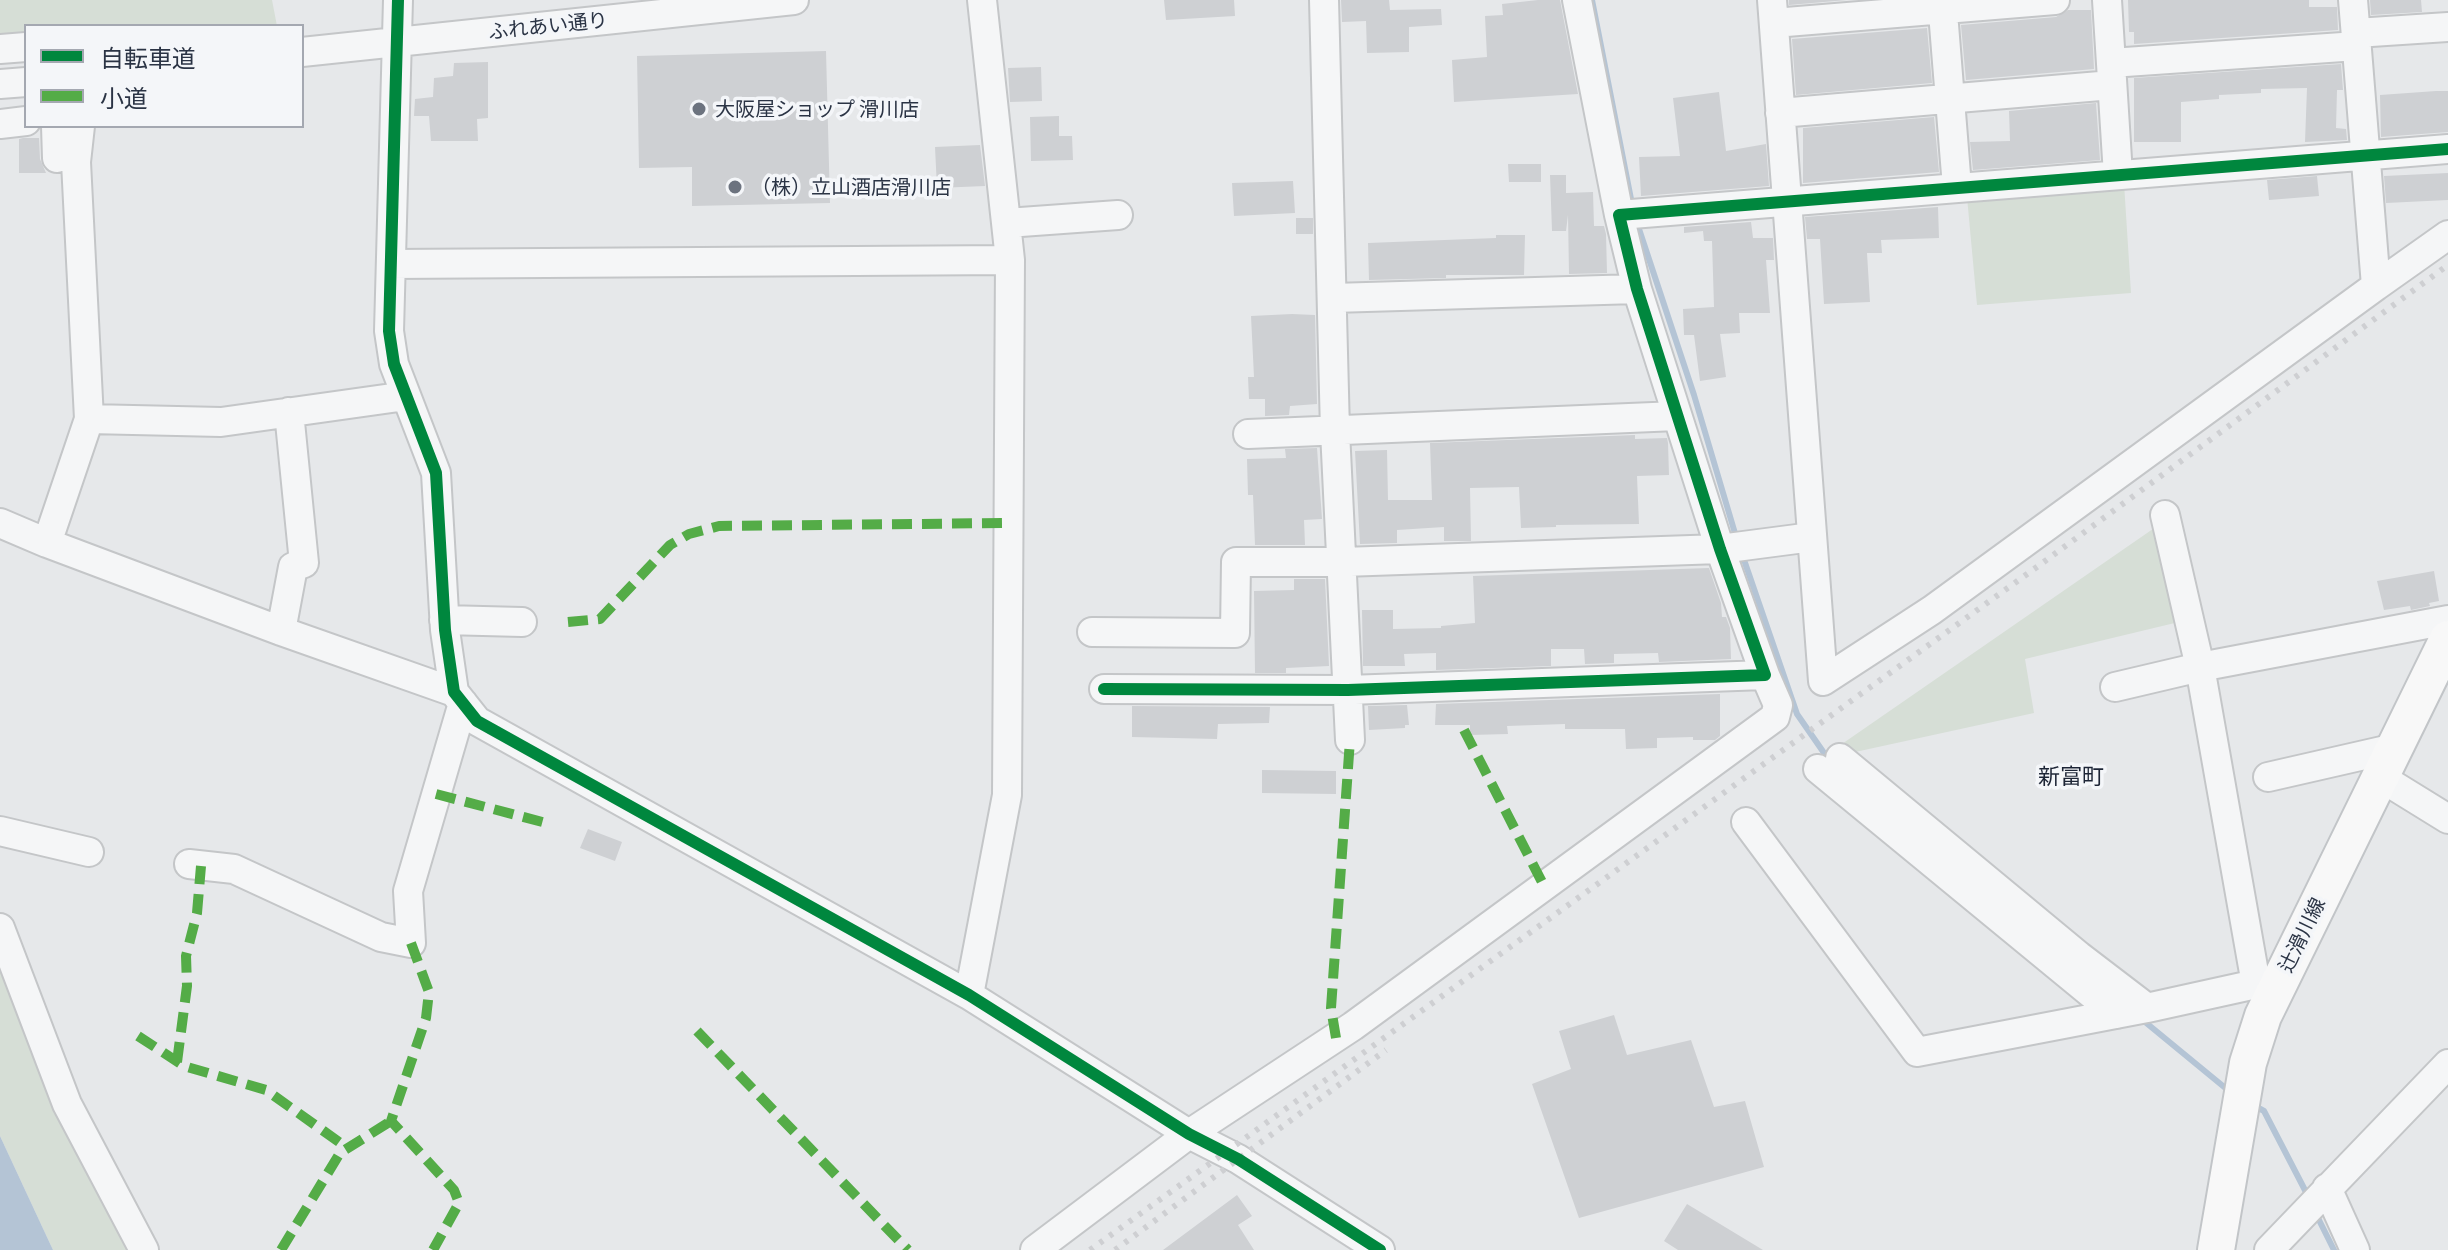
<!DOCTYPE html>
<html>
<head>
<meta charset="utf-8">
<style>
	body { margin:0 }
	#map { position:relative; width:2448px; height:1250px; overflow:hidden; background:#e6e8ea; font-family:Barlow,"Noto Sans JP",sans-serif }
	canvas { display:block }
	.legend { position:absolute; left:24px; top:24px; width:280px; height:104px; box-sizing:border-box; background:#f4f6f9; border:2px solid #a4a8b1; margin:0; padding:10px 14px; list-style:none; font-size:24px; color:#2b3445 }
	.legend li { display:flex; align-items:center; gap:16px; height:40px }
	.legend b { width:40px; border:2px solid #a4a8b1 }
</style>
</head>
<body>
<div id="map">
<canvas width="2448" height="1250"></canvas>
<ul class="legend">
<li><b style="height:10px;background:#00873e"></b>自転車道</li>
<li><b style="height:10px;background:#54ac47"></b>小道</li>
</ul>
</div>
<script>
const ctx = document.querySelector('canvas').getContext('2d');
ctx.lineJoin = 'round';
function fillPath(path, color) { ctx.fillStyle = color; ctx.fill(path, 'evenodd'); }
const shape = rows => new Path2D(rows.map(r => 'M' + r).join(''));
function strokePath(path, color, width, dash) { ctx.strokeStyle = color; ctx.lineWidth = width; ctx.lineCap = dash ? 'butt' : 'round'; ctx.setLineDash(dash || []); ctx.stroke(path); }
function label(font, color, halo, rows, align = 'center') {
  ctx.font = font + ' Barlow,"Noto Sans JP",sans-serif'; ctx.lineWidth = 7; ctx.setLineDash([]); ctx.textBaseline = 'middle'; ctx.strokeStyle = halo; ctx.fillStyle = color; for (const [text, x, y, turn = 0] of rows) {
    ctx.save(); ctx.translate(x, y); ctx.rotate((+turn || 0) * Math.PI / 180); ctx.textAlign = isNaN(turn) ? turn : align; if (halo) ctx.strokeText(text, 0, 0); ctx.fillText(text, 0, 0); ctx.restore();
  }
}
fillPath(shape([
	[0,0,272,0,277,26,26,26,26,37,0,38],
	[2124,183,2131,293,1977,305,1967,197],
	[2163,522,2183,621,2025,659,2034,713,1846,754,1839,746],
	[0,959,134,1250,53,1250,0,1136]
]), '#d6ded6');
fillPath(shape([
	[0,1136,53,1250,0,1250]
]), '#b4c4d5');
strokePath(shape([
	[1592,0,1632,204],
	[1637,223,1694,395,1737,540],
	[1742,554,1797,714,1831,763],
	[2139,1017,2229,1091],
	[2253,1105,2264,1111,2308,1196],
	[2316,1214,2334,1250]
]), '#b4c4d5', 6);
fillPath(shape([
	[1164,0,1234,0,1235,16,1166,20],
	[1341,0,1389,0,1390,10,1441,9,1442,25,1409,27,1409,52,1367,53,1366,21,1342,22],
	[1538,0,1560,0,1578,94,1454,102,1452,60,1487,57,1485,16,1503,15,1502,4],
	[1789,0,1847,0,1789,5],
	[2128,0,2309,0,2309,7,2337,7,2338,30,2134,44,2134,32,2129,32],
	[2370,0,2421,0,2422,12,2371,15],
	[2068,10,2091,10,2094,69,1966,80,1961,25,2056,17],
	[1927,28,1932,83,1796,95,1792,39],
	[826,51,830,203,692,206,692,167,639,168,637,56],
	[488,62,488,118,477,119,478,141,431,141,429,116,414,116,415,99,433,97,434,78,453,76,454,63],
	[2341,64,2343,90,2337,90,2336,128,2346,129,2347,140,2305,142,2307,88,2261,89,2261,93,2219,95,2219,99,2181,102,2181,142,2134,142,2134,78],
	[1041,67,1042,101,1010,102,1008,68],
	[2436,91,2448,91,2448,132,2381,137,2380,95],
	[1719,92,1726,151,1766,144,1769,186,1641,196,1639,157,1680,156,1673,98],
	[2096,103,2100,160,1973,170,1970,142,2010,141,2009,111],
	[1059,116,1059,136,1072,136,1073,160,1031,161,1030,117],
	[1934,117,1939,172,1803,183,1803,128],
	[23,138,39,138,40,159,46,173,19,173,19,139],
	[980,145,985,186,937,188,935,147],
	[1508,164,1541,164,1541,182,1509,182],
	[2448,173,2448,200,2386,203,2384,176],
	[1550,175,1566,175,1566,193,1593,192,1594,226,1604,226,1606,234,1607,273,1569,274,1568,215,1566,231,1552,231],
	[2317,176,2319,196,2269,200,2267,180],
	[1293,181,1295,213,1234,216,1232,183],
	[1938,207,1939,238,1881,240,1882,253,1867,253,1870,302,1824,304,1820,239,1807,239,1805,217],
	[1296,218,1313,218,1313,234,1296,234],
	[1751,222,1753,238,1773,238,1774,260,1766,260,1770,313,1739,313,1740,333,1720,334,1726,377,1700,381,1694,335,1684,335,1683,309,1714,307,1712,241,1704,241,1703,231,1684,233,1684,227],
	[1496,235,1525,235,1524,275,1446,275,1446,278,1369,280,1368,243,1496,238],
	[1292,314,1315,315,1317,404,1290,406,1289,415,1265,416,1265,399,1249,399,1248,377,1254,377,1251,316],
	[1635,435,1635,439,1667,438,1668,443,1669,475,1637,476,1639,524,1556,525,1556,527,1521,528,1519,487,1470,488,1471,541,1444,541,1444,527,1397,530,1397,543,1360,544,1355,451,1387,450,1388,500,1432,500,1430,443],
	[1317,448,1322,519,1304,520,1305,545,1255,545,1253,495,1248,495,1247,459,1286,458,1285,449],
	[1709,568,1721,603,1722,617,1726,617,1730,628,1731,659,1659,662,1658,653,1614,654,1614,663,1585,664,1584,649,1551,649,1551,666,1436,670,1436,653,1404,654,1405,666,1363,666,1362,610,1393,610,1393,629,1441,628,1441,626,1475,623,1473,576],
	[2434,571,2439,601,2429,603,2430,606,2411,610,2410,606,2384,610,2377,581],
	[1294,579,1325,579,1329,666,1286,668,1286,673,1255,673,1254,591,1294,590],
	[1720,694,1720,736,1715,740,1693,740,1693,737,1657,738,1657,748,1626,749,1625,729,1565,729,1565,724,1507,726,1508,734,1470,735,1470,725,1435,725,1436,704],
	[1407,705,1409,725,1405,725,1405,728,1369,730,1368,706],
	[1132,706,1270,707,1269,723,1218,724,1217,739,1132,737],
	[1262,770,1336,771,1336,794,1262,793],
	[588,829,622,842,615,861,580,848],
	[1614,1015,1627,1055,1691,1040,1714,1107,1745,1101,1764,1167,1579,1218,1532,1084,1571,1069,1559,1031],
	[1237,1195,1252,1216,1238,1225,1254,1250,1163,1250],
	[1687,1204,1763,1250,1678,1250,1664,1241]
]), '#ced0d3');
const minor = shape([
	[398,0,389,331,394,364,436,473,445,630,454,692,477,721,969,995,1189,1134,1238,1159,1380,1250],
	[1324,0,1335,431,1350,740],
	[1577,0,1619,215],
	[1772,0,1823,681,1932,610,2376,286,2353,0],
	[1942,0,1957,187],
	[2107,0,2118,175],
	[1774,23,2055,0],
	[2356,33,2448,27],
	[0,49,26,47],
	[302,52,794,0],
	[2111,63,2357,46],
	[0,84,26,82],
	[1780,113,2112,85],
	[0,124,26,121],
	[56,126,57,158],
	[80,126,76,162,89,419],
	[1007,223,1118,215],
	[391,264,1010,260],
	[2376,286,2448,235],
	[1333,298,1637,289],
	[1248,434,1677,416],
	[0,523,47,543,281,631,454,692],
	[47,543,89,419,221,422,406,396],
	[444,620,522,622],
	[281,631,293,567,304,563,289,412],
	[1092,632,1235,633,1236,562,1343,562,1720,549,1812,537],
	[2115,687,2200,667,2165,515],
	[1104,689,1348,690,1765,675,1720,549,1637,289,1619,215,2448,149],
	[1840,758,2079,956,2147,1008,2256,984],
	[1818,769,2116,1014],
	[2268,777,2395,748],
	[2380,777,2448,819],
	[1746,822,1917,1052,2147,1008],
	[0,831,89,852],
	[189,864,234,869,381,937,411,943,408,891,463,703],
	[0,928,67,1104,144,1250],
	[2279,982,2256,984,2200,667,2448,620],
	[969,995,1007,795,1010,260,982,0],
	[2327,1188,2355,1250],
	[1035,1250,1189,1134,1353,1026,1775,717,1778,705,1765,675],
	[2269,1250,2448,1064]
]);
const major = shape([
	[2216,1250,2248,1063,2263,1016,2448,639]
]);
strokePath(minor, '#c4c6c8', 32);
strokePath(major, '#c2c5c8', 40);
strokePath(minor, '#f5f6f7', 28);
strokePath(major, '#f8f8f8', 36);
strokePath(shape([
	[1090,1250,2041,564,2448,265],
	[1115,1250,1386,1050]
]), '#cecfd2', 6, [4, 8]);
strokePath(shape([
	[568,622,600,619,670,545,689,534,719,526,1008,523],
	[1464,730,1544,886],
	[436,794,550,824],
	[411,943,429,992,426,1018,391,1121,454,1190,459,1203,433,1250],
	[697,1031,908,1250],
	[138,1036,184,1066,266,1090,346,1147],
	[1336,1038,1331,1008,1350,740],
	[177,1062,187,986,186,956,197,913,201,866],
	[281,1250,340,1153,391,1121]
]), '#54ac47', 10, [20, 10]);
strokePath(shape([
	[398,0,389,331,394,364,436,473,445,630,454,692,477,721,969,995,1189,1134,1238,1159,1380,1250],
	[1104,689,1348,690,1765,675,1720,549,1637,289,1619,215,2448,149]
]), '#00873e', 12);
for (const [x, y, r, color] of [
	[699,109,8,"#6c737f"],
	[735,187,8,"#6c737f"]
]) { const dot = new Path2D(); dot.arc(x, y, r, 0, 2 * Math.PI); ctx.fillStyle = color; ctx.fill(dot); strokePath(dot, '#f4f6f9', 3); }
label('20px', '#2b3445', '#f4f6f9', [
	["ふれあい通り",548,26,-6],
	["辻滑川線",2302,935,-64]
]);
label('20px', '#2b3445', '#f4f6f9', [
	["大阪屋ショップ 滑川店",715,109],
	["（株）立山酒店滑川店",751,187]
], 'left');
label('22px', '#1d2536', '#f4f6f9', [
	["新富町",2071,777]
]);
</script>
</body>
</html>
